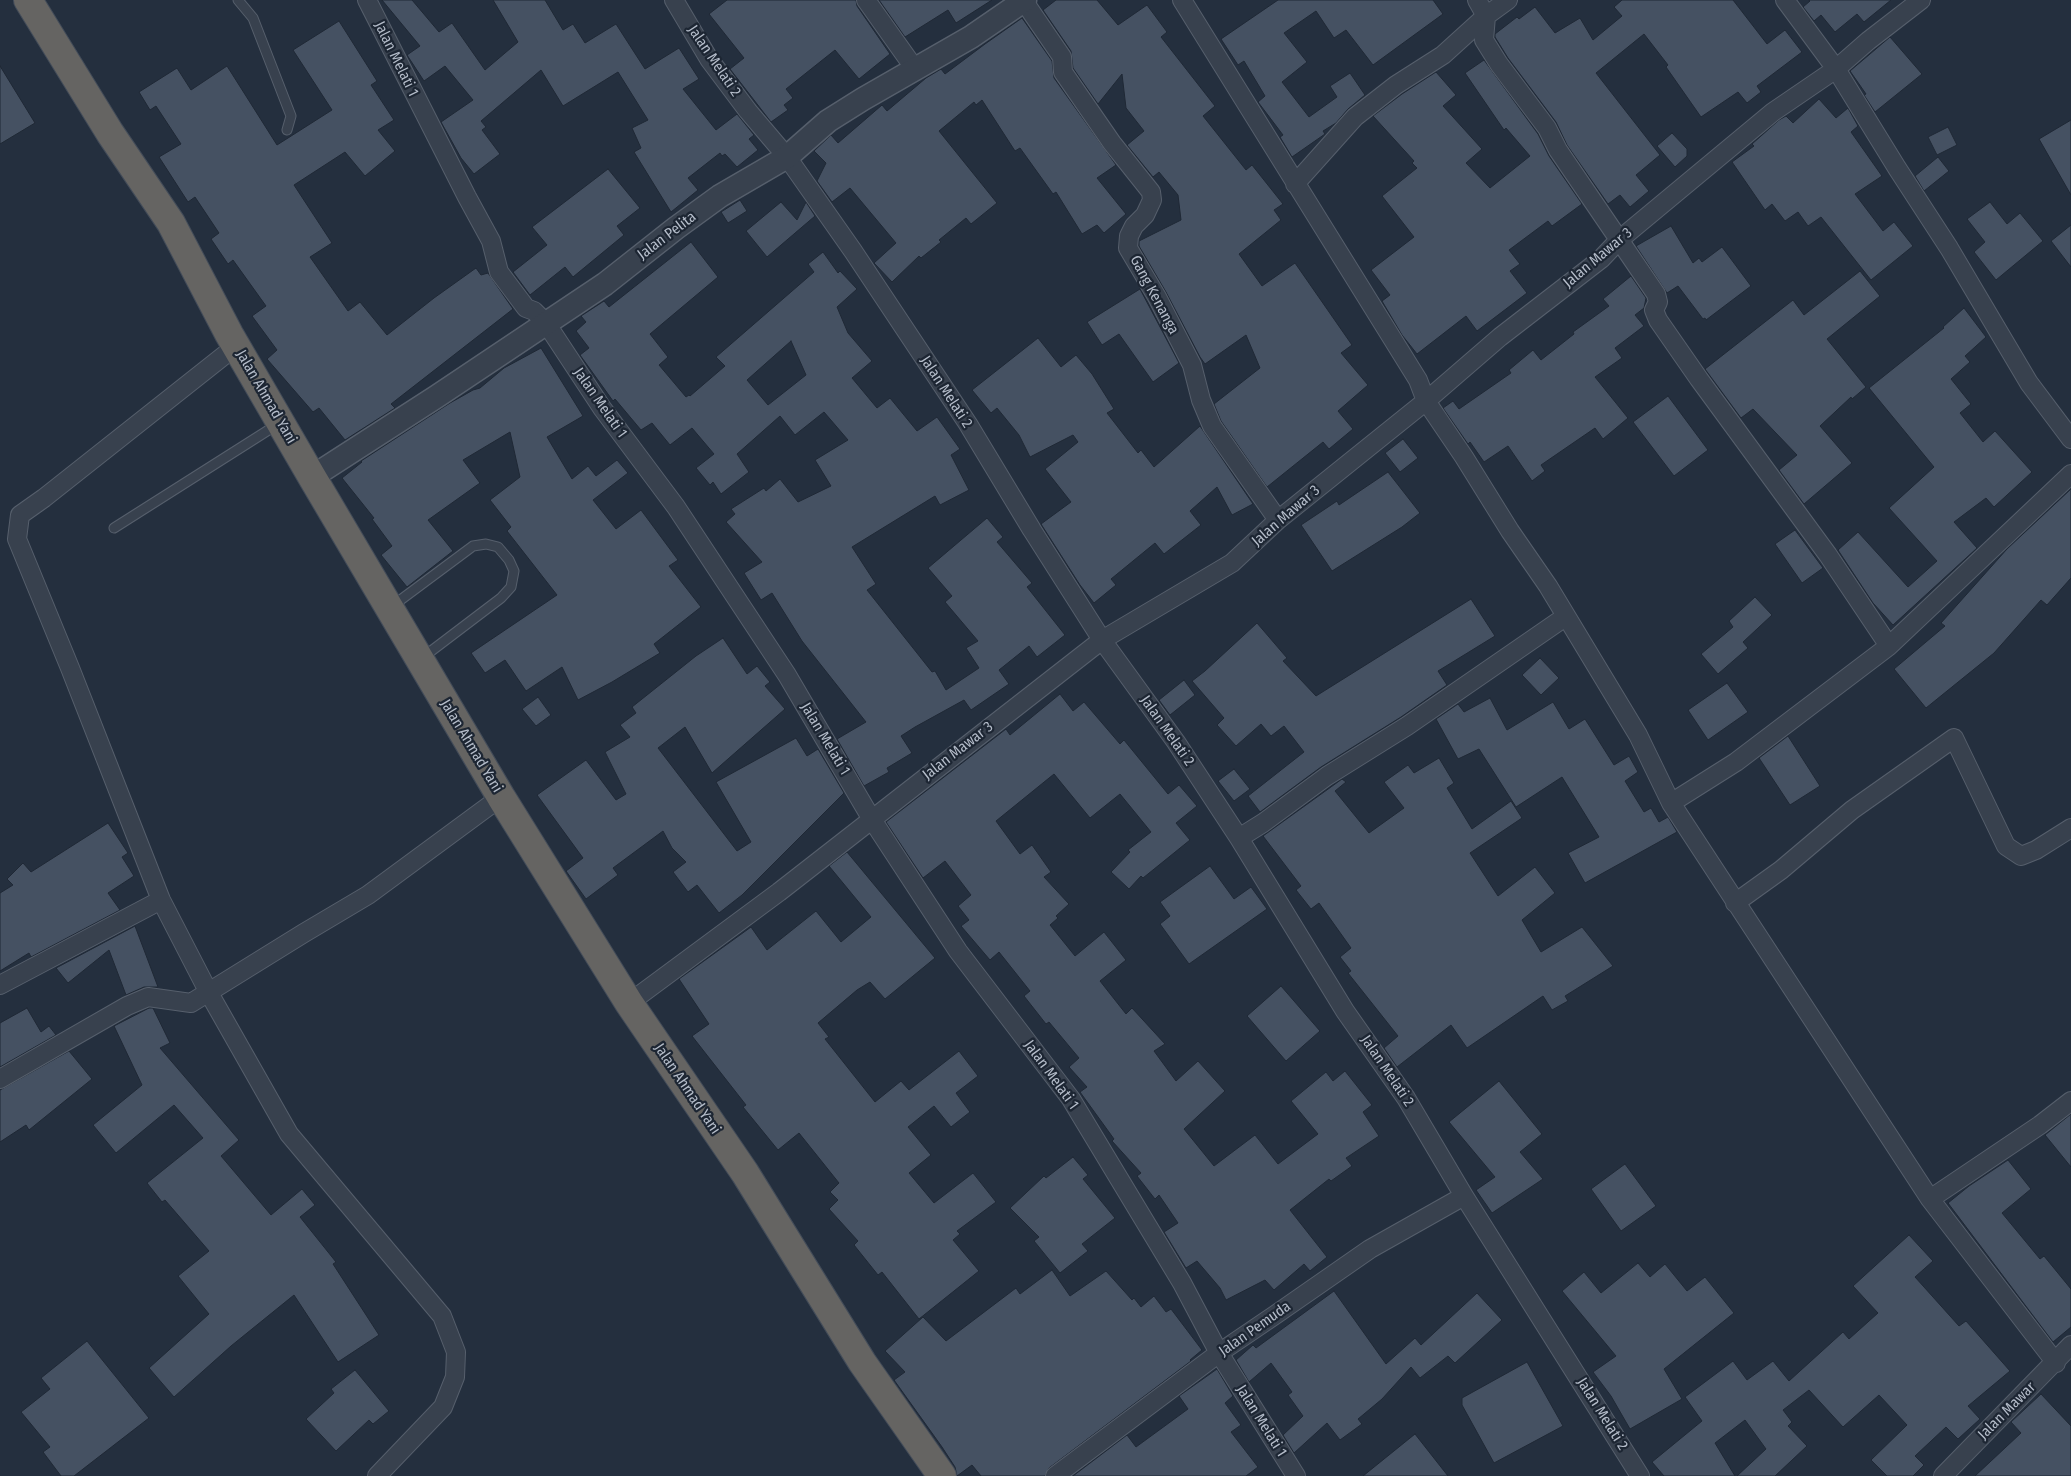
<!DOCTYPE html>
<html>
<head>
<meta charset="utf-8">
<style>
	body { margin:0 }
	canvas { display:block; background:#242f3e }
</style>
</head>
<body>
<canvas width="2071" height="1476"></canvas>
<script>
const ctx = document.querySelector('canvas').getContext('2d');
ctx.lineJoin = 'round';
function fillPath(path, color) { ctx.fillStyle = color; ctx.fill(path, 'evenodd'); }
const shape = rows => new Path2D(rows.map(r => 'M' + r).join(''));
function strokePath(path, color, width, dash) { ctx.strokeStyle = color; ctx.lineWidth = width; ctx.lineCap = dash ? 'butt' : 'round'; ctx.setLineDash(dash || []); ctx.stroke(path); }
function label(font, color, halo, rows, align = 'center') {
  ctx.font = font + ' "Fira Sans Condensed",sans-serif'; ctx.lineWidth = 4.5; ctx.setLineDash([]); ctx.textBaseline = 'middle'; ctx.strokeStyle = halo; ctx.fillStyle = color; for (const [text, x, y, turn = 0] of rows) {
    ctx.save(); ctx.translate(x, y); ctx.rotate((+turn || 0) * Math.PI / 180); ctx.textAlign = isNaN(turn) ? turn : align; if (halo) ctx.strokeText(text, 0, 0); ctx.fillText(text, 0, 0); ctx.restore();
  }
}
const building = shape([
	[382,0,412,0,439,32,452,23,485,70,518,42,493,0,545,0,563,30,573,24,585,43,616,24,645,69,679,48,699,79,683,89,716,130,737,114,754,135,749,139,758,150,737,167,725,154,722,156,720,153,688,178,698,190,671,212,634,152,641,148,632,128,648,120,618,72,563,106,541,70,481,121,486,127,482,130,500,154,474,174,461,158,441,122,473,100,445,66,424,81,407,55,420,46,382,0],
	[727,0,856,0,857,6,890,54,859,79,835,50,786,89,793,98,784,105,788,110,771,122,730,69,744,58,709,14,727,0],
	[879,0,992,0,956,23,948,10,905,37,879,0],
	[1056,0,1097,0,1118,25,1147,5,1167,32,1161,37,1215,106,1203,116,1246,170,1252,165,1283,204,1274,210,1281,220,1239,254,1262,286,1295,263,1352,345,1341,353,1368,385,1338,411,1353,429,1329,449,1323,442,1267,487,1221,421,1214,404,1260,368,1246,335,1205,364,1200,357,1166,292,1139,246,1139,241,1181,220,1178,195,1159,172,1153,177,1127,145,1144,131,1126,108,1122,74,1098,104,1073,68,1071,51,1043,10,1056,0],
	[1278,0,1433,0,1443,14,1373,65,1346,30,1334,38,1316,11,1284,33,1307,62,1282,82,1309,117,1337,97,1330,86,1350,73,1365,95,1348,109,1336,123,1323,131,1325,134,1292,157,1280,137,1283,135,1258,102,1265,96,1244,61,1238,65,1221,39,1278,0],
	[1622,0,1733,0,1767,44,1785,30,1802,52,1757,86,1761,92,1747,103,1738,92,1701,117,1666,67,1668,65,1644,34,1596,73,1660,155,1636,175,1649,191,1630,207,1620,195,1608,204,1567,145,1556,122,1508,58,1495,37,1495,34,1517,17,1519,19,1535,7,1555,33,1580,18,1593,40,1622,16,1614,7,1622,0],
	[1809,0,1891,0,1864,22,1857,14,1835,32,1821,15,1814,21,1803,7,1810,1,1809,0],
	[1022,18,1052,61,1054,78,1116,165,1097,178,1126,214,1104,233,1097,225,1082,234,1056,192,1053,194,1020,148,1015,151,982,100,976,105,974,102,939,131,997,203,971,224,966,218,939,240,941,242,921,258,919,256,892,282,874,263,896,243,850,188,832,202,817,181,826,163,814,151,831,135,838,143,882,105,887,111,926,78,941,69,945,74,985,44,1022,18],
	[339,21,377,81,371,85,394,120,378,130,395,151,365,176,345,152,294,185,332,243,310,257,348,311,360,302,387,335,434,298,476,268,481,275,488,273,513,309,391,404,395,408,345,440,319,408,313,412,267,359,277,350,252,316,266,306,233,260,228,264,211,239,219,233,195,197,188,202,159,157,181,144,156,106,150,110,139,92,177,68,191,90,227,66,277,145,332,110,293,50,339,21],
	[1890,37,1922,74,1875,112,1864,95,1866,94,1850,71,1890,37],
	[1484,60,1538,134,1549,156,1582,204,1552,226,1548,221,1509,250,1520,264,1510,271,1527,293,1477,331,1466,316,1417,354,1402,335,1382,301,1390,295,1371,270,1414,237,1382,196,1417,168,1412,163,1414,161,1373,116,1402,94,1436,72,1456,95,1443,106,1482,149,1466,163,1490,188,1530,156,1506,128,1504,130,1465,73,1484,60],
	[0,66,35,123,0,144,0,66],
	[1819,99,1836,118,1848,108,1858,126,1851,132,1882,176,1855,194,1883,231,1894,222,1913,246,1871,280,1821,217,1808,226,1798,212,1785,221,1772,204,1765,210,1732,162,1754,146,1752,144,1779,120,1786,116,1793,123,1819,99],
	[2071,120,2071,195,2039,139,2071,120],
	[1948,127,1957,145,1937,155,1928,137,1948,127],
	[1672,133,1687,149,1687,156,1675,167,1657,146,1672,133],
	[1938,157,1949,171,1924,191,1915,176,1938,157],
	[608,169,640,208,617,226,624,235,573,277,565,267,530,295,513,272,547,245,532,227,608,169],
	[740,200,747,211,728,223,721,212,740,200],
	[781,202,797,220,806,202,815,216,767,257,746,231,781,202],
	[1990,202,2007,224,2020,213,2043,241,1996,280,1974,252,1985,242,1967,219,1990,202],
	[2071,225,2071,267,2051,241,2071,225],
	[1671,226,1693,263,1699,258,1702,262,1722,247,1751,286,1706,320,1705,318,1703,319,1678,286,1667,293,1636,246,1671,226],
	[691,242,718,277,650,334,668,357,659,365,686,397,689,395,690,396,725,366,716,357,814,272,808,264,823,252,838,273,840,271,857,289,837,307,848,333,872,361,852,378,877,408,890,398,917,431,937,417,960,449,951,455,969,490,940,505,935,496,852,547,876,584,867,590,932,672,935,671,946,690,979,668,966,648,978,641,945,602,952,596,928,568,987,518,1003,537,997,542,1032,583,1027,587,1065,635,1037,657,1029,646,999,670,1009,684,971,710,964,700,915,727,901,736,912,753,887,768,889,772,864,786,837,739,866,722,802,641,772,593,761,600,744,573,762,562,726,522,735,514,731,509,764,488,766,491,780,479,798,502,831,486,815,460,848,440,824,412,795,435,780,416,737,454,749,472,721,494,713,482,710,485,696,468,714,454,692,428,670,445,652,423,641,430,615,399,613,401,580,355,589,348,576,331,586,322,581,316,604,301,609,307,691,242],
	[791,341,806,375,768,405,747,380,791,341],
	[1860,271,1880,296,1827,339,1866,387,1852,399,1851,397,1820,426,1852,463,1804,504,1779,470,1797,455,1753,409,1741,418,1705,369,1793,300,1804,315,1860,271],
	[1631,276,1646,298,1644,308,1635,315,1644,326,1615,348,1622,358,1595,377,1628,418,1603,439,1595,428,1541,465,1545,471,1532,481,1508,446,1484,462,1470,442,1468,444,1443,408,1453,401,1459,409,1511,373,1509,370,1533,350,1541,360,1574,334,1573,332,1609,306,1603,299,1631,276],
	[1140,289,1179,363,1153,382,1119,334,1102,345,1087,322,1140,289],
	[1964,308,1986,337,1965,356,1970,362,1951,379,1971,404,1960,413,1983,442,1995,431,2032,472,1994,507,1986,498,1954,522,1977,548,1893,625,1873,603,1838,550,1858,532,1908,587,1937,561,1889,508,1934,467,1869,388,1944,328,1943,327,1964,308],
	[1038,338,1061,367,1076,355,1092,374,1114,409,1107,413,1138,453,1141,450,1154,467,1200,426,1253,504,1232,515,1217,487,1190,511,1201,525,1164,554,1155,543,1111,579,1116,585,1094,603,1080,585,1041,524,1071,502,1045,469,1078,442,1073,435,1030,457,1019,435,997,408,991,413,972,390,1038,338],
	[541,348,583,416,547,437,572,479,588,466,596,476,617,460,628,473,593,500,616,529,641,510,678,560,669,566,701,607,654,644,660,653,612,682,578,700,562,667,526,691,505,660,485,673,471,653,557,595,507,531,511,527,490,500,520,477,510,432,463,460,480,483,428,520,453,551,407,587,381,555,392,546,372,519,374,518,342,478,362,462,361,461,450,403,473,390,480,388,504,368,541,348],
	[1668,396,1708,450,1674,476,1633,422,1668,396],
	[1403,439,1418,458,1400,472,1385,453,1403,439],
	[1388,472,1420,513,1402,527,1332,571,1301,525,1337,501,1339,505,1388,472],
	[2071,489,2071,578,2047,605,2041,600,1994,653,1926,708,1894,669,1945,626,1941,623,2007,549,2071,489],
	[1795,530,1823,568,1802,583,1775,544,1795,530],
	[1755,597,1772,615,1743,642,1748,648,1718,674,1701,654,1733,627,1729,621,1755,597],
	[1471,599,1495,636,1438,671,1447,685,1401,717,1321,767,1260,812,1248,796,1304,752,1284,726,1271,736,1261,724,1236,746,1217,725,1224,718,1192,681,1205,671,1257,623,1287,658,1283,661,1316,696,1471,599],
	[723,638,747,674,757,666,770,682,765,686,785,709,712,773,685,727,658,748,737,851,751,842,716,782,796,738,807,756,818,749,844,793,742,895,719,913,697,885,688,892,673,872,686,862,672,848,663,831,613,868,618,875,586,899,566,871,583,858,537,795,586,760,616,800,626,794,605,752,630,737,620,725,636,713,632,707,696,656,723,638],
	[1540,658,1559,678,1541,695,1522,675,1540,658],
	[1184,680,1195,695,1170,715,1159,700,1184,680],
	[1727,683,1748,712,1708,740,1688,710,1727,683],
	[1060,694,1073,711,1084,702,1120,744,1124,740,1168,794,1179,785,1197,806,1176,823,1190,840,1143,878,1141,876,1129,889,1111,872,1130,852,1128,850,1151,832,1120,794,1090,818,1054,774,996,821,1020,854,1032,845,1051,872,1044,877,1069,904,1056,916,1058,918,1050,925,1075,956,1104,932,1126,960,1100,981,1126,1014,1132,1008,1165,1044,1154,1051,1176,1081,1198,1061,1225,1091,1184,1129,1214,1166,1255,1135,1278,1164,1318,1134,1291,1101,1326,1072,1333,1081,1345,1071,1372,1105,1363,1112,1379,1136,1346,1158,1352,1166,1331,1181,1329,1179,1290,1210,1327,1257,1310,1271,1304,1264,1274,1290,1265,1280,1226,1300,1220,1288,1197,1261,1186,1268,1164,1232,1178,1223,1159,1195,1155,1199,1137,1176,1141,1173,1112,1141,1114,1139,1080,1092,1087,1087,1069,1067,1079,1058,1049,1022,1046,1024,1024,996,1030,991,999,952,990,960,961,926,969,920,958,906,971,895,945,861,923,878,886,822,1006,729,1010,735,1060,694],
	[538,697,551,715,536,726,522,709,538,697],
	[1490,698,1507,730,1553,702,1569,729,1585,719,1614,765,1629,756,1638,772,1625,781,1644,812,1651,808,1659,822,1668,817,1677,832,1585,883,1568,853,1599,837,1562,777,1516,807,1479,749,1458,759,1436,719,1458,704,1464,712,1490,698],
	[1788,736,1820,786,1790,805,1759,758,1788,736],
	[1439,758,1454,783,1447,788,1472,829,1511,801,1522,818,1470,853,1498,896,1535,867,1555,893,1522,920,1541,952,1582,927,1613,966,1565,996,1568,1001,1552,1010,1543,996,1467,1048,1451,1025,1397,1067,1384,1048,1398,1036,1348,973,1351,971,1340,957,1351,948,1319,903,1311,909,1296,890,1301,886,1263,836,1342,779,1346,782,1335,791,1369,833,1404,808,1384,782,1408,765,1414,773,1439,758],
	[1234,769,1250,789,1234,801,1218,781,1234,769],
	[108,823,128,853,122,857,134,876,108,893,120,910,31,957,29,953,0,971,0,893,13,885,7,879,23,863,31,872,108,823],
	[847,852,935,958,885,999,870,982,857,990,818,1023,829,1037,825,1039,875,1102,901,1081,909,1090,959,1051,978,1076,956,1093,970,1112,951,1127,934,1106,908,1127,931,1155,909,1173,934,1203,973,1173,996,1202,957,1231,960,1234,953,1240,979,1271,919,1319,882,1272,878,1275,854,1245,858,1241,829,1209,838,1200,830,1192,839,1183,799,1133,778,1150,743,1107,746,1105,692,1036,709,1024,679,979,751,927,767,950,816,911,841,942,871,917,829,866,847,852],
	[1210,866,1234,899,1251,887,1267,909,1189,964,1160,924,1170,916,1160,902,1210,866],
	[135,926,158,987,144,987,126,995,109,950,68,983,56,968,135,926],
	[1281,986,1320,1031,1286,1061,1247,1016,1281,986],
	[27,1008,41,1032,49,1026,56,1035,0,1067,0,1023,27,1008],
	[149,1008,153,1008,170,1043,160,1048,239,1140,221,1156,271,1215,302,1189,315,1205,300,1217,336,1262,333,1264,379,1335,338,1362,294,1295,231,1346,174,1397,149,1368,209,1314,178,1276,209,1251,165,1200,162,1202,147,1183,203,1138,174,1105,116,1153,93,1125,142,1085,114,1026,149,1008],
	[69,1051,92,1079,29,1130,26,1125,0,1142,0,1090,69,1051],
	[1499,1081,1542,1134,1520,1152,1543,1179,1492,1213,1476,1190,1495,1177,1449,1122,1499,1081],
	[2071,1114,2071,1167,2045,1135,2071,1114],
	[1073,1157,1088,1175,1083,1179,1115,1218,1082,1244,1088,1251,1060,1273,1034,1241,1039,1237,1010,1208,1044,1176,1046,1178,1073,1157],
	[2008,1160,2031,1189,2002,1213,2040,1259,2044,1256,2071,1289,2071,1327,2053,1342,1948,1203,1969,1186,2008,1160],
	[1625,1164,1656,1206,1621,1231,1591,1189,1625,1164],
	[1909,1235,1933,1261,1915,1277,1959,1326,1966,1321,2010,1371,1968,1406,1980,1419,1958,1439,1946,1427,1915,1456,1924,1465,1913,1476,1887,1476,1871,1460,1907,1425,1879,1395,1843,1427,1809,1390,1783,1410,1792,1422,1788,1426,1807,1446,1775,1476,1737,1476,1766,1449,1745,1420,1715,1443,1735,1476,1664,1476,1652,1462,1702,1421,1685,1397,1733,1361,1747,1380,1773,1361,1789,1381,1843,1332,1849,1339,1878,1313,1853,1286,1909,1235],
	[1638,1263,1650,1277,1665,1264,1687,1291,1705,1277,1734,1313,1664,1369,1682,1399,1630,1429,1611,1396,1593,1372,1616,1356,1562,1291,1584,1272,1601,1293,1638,1263],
	[1052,1270,1070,1296,1106,1271,1132,1300,1134,1298,1141,1307,1154,1296,1166,1312,1171,1309,1202,1350,1190,1360,1191,1361,1049,1468,1045,1476,981,1476,972,1465,957,1476,955,1467,942,1447,894,1380,905,1372,885,1351,923,1317,946,1341,1016,1288,1020,1294,1052,1270],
	[1334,1291,1386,1364,1415,1338,1421,1345,1477,1293,1502,1320,1455,1363,1448,1356,1420,1378,1411,1367,1382,1399,1358,1419,1362,1424,1340,1440,1327,1423,1294,1453,1283,1435,1303,1416,1288,1395,1292,1392,1271,1363,1249,1382,1236,1360,1253,1345,1256,1348,1334,1291],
	[87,1341,149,1418,74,1476,61,1476,43,1452,50,1447,21,1412,50,1389,41,1378,87,1341],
	[1527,1362,1563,1426,1494,1463,1462,1405,1462,1398,1527,1362],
	[1217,1369,1233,1396,1225,1403,1241,1425,1231,1432,1258,1467,1246,1476,1073,1476,1127,1435,1136,1447,1188,1409,1179,1396,1217,1369],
	[355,1370,389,1411,373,1424,369,1420,336,1451,306,1419,334,1393,331,1389,355,1370],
	[2041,1394,2071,1426,2071,1476,1975,1476,2021,1433,2011,1422,2041,1394],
	[1415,1434,1448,1476,1363,1476,1415,1434]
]);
fillPath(building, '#455162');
strokePath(building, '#1f2835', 1);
const service = shape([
	[238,0,253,18,291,116,287,130],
	[114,528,278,424],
	[391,607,473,546,486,544,498,547,509,560,514,571,511,587,501,598,422,658]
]);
const minor = shape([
	[367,0,467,197,491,241,499,272,526,308,534,311,546,323,602,408,676,507,787,675,871,818,958,951,1071,1099,1182,1283,1219,1353,1296,1476],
	[674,0,709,59,748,111,787,157,853,251,968,424,1032,530,1102,640,1176,742,1239,838,1345,1011,1406,1098,1464,1196,1640,1476],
	[866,0,915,69],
	[1023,0,1062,57,1063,72,1112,143,1151,192,1152,200,1145,215,1134,226,1129,236,1128,248,1157,297,1192,365,1201,400,1212,426,1278,520],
	[1182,0,1418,380,1426,401,1464,457,1510,531,1548,586,1638,735,1671,803,1930,1199,2056,1363],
	[1477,0,1486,16,1484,40,1499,64,1547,128,1558,150,1656,294,1658,302,1654,310,1658,320,1699,379,1828,555,1889,646],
	[1785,0,1836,69,1897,168,1949,248,2029,383,2071,439],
	[1295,184,1355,117,1396,85,1443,55,1486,16,1508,0],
	[236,346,44,498,20,515,17,539,70,668,161,900,209,993,289,1134,442,1316,456,1352,455,1377,443,1407,377,1476],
	[1671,803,1736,762,1889,646,2071,474],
	[1239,838,1263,823,1327,776,1407,726,1565,617],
	[1735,903,1781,870,1852,810,1954,738,2006,846,2021,856,2036,850,2071,828],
	[0,985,161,900],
	[629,1003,779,892,1102,640,1232,563,1278,520,1426,401,1500,337,1601,259,1619,240,1773,112,1836,69,1868,41,1921,0],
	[0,1079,127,1006,148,997,191,1003,304,933,368,895,501,797],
	[1930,1199,2040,1125,2071,1101],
	[1055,1476,1219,1353,1275,1315,1370,1249,1464,1196],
	[1943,1476,2071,1345]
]);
const tertiary = shape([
	[312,477,436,397,605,284,676,228,720,196,787,157,828,121,863,99,971,37,1025,0]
]);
const trunk = shape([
	[28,0,110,133,171,223,229,334,312,477,501,797,629,1003,745,1173,862,1362,942,1476]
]);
strokePath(service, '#565f6c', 11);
strokePath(minor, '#565f6c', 20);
strokePath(tertiary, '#565f6c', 25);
strokePath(trunk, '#434c59', 30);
strokePath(service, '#38414e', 9);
strokePath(minor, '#38414e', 18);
strokePath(tertiary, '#38414e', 22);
strokePath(trunk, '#656462', 28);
label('15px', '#b4bcc9', '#1d2633', [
	["Jalan Melati 1",396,59,64],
	["Jalan Melati 2",714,61,56],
	["Jalan Pelita",667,236,-37],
	["Jalan Mawar 3",1598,258,-40],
	["Gang Kenanga",1154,295,62],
	["Jalan Melati 2",946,392,57],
	["Jalan Ahmad Yani",266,397,60],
	["Jalan Melati 1",600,403,55],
	["Jalan Mawar 3",1286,516,-41],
	["Jalan Melati 2",1167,731,55],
	["Jalan Melati 1",825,739,59],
	["Jalan Ahmad Yani",471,746,59],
	["Jalan Mawar 3",958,751,-38],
	["Jalan Melati 2",1387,1071,56],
	["Jalan Melati 1",1051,1075,54],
	["Jalan Ahmad Yani",687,1089,56],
	["Jalan Pemuda",1255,1329,-35],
	["Jalan Mawar",2007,1411,-45],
	["Jalan Melati 2",1602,1414,58],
	["Jalan Melati 1",1261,1421,58]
]);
</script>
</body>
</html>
